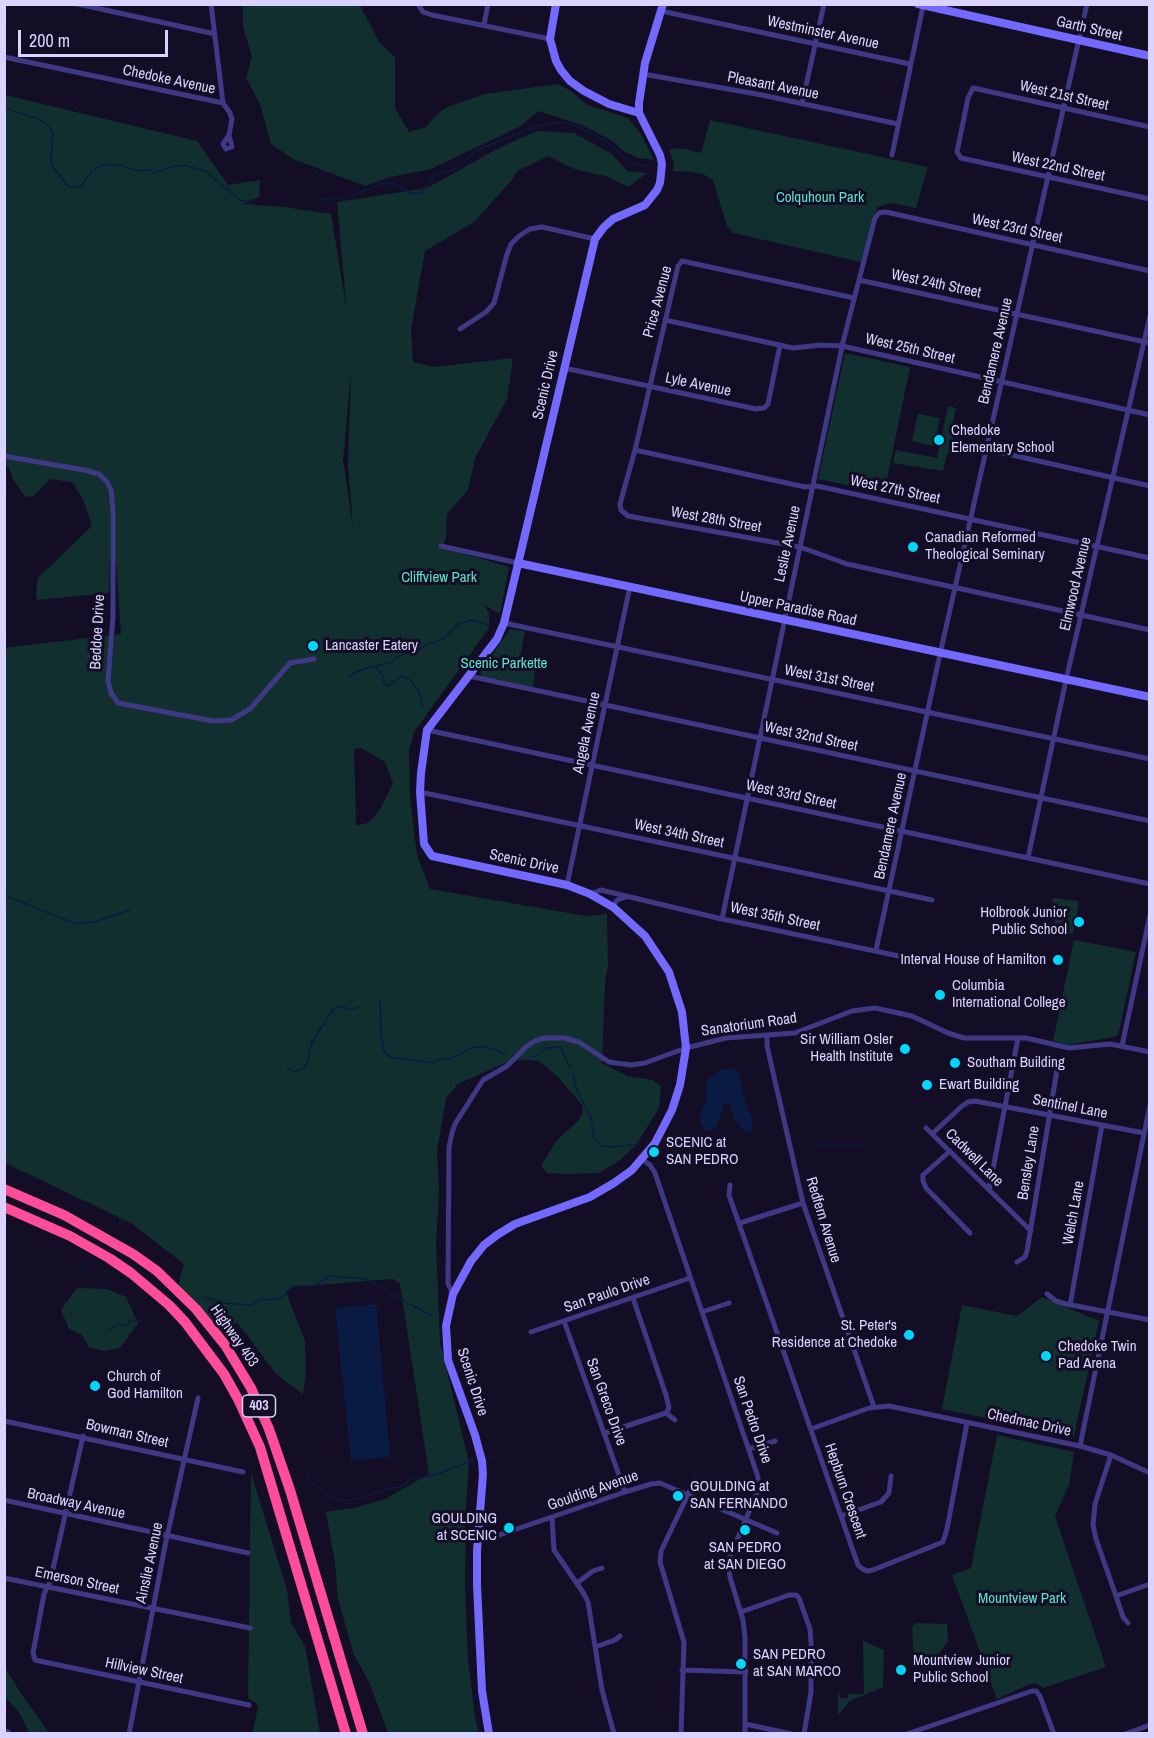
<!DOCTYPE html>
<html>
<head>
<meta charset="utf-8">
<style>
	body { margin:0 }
	#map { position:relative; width:1154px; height:1738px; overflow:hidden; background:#130e25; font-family:"Archivo Narrow",sans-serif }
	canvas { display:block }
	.frame { position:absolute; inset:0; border:6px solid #dad2ff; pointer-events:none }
	.scale { position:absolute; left:18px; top:30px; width:150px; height:27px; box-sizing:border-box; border:3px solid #dad2ff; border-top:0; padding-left:8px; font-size:18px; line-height:21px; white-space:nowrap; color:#dad2ff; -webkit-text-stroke:4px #130e25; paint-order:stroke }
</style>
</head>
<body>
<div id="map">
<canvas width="1154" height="1738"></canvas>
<div class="frame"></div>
<div class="scale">200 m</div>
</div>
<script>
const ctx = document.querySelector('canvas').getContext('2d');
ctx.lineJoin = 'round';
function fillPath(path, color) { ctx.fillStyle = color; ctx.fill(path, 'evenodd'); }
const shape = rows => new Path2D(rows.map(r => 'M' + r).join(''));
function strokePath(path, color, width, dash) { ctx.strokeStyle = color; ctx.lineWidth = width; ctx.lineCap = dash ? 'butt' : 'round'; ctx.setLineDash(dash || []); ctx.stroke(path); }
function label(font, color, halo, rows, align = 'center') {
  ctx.font = font + ' "Archivo Narrow",sans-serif'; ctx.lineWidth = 6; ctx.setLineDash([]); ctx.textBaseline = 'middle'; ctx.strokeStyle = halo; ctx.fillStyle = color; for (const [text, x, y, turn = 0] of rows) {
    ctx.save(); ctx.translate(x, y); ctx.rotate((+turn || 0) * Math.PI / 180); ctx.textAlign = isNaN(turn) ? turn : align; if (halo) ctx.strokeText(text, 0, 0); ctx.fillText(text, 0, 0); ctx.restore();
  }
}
fillPath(shape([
	[243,5,360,5,379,42,395,57,395,108,409,132,426,127,436,115,447,107,485,94,558,84,571,91,587,105,628,118,641,134,654,160,639,158,625,152,611,140,584,126,539,111,519,127,431,169,390,177,365,186,293,159,271,144,260,104,246,78,252,57,243,27],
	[5,95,197,141,228,185,260,180,259,197,243,204,284,207,331,214,347,312,337,202,427,188,499,148,537,131,574,133,612,154,627,171,647,173,628,187,606,176,577,170,548,156,517,171,511,181,474,222,425,251,411,330,413,362,435,367,513,358,507,399,475,458,468,490,447,514,446,537,443,547,437,546,509,567,500,614,483,604,489,613,489,628,414,732,409,751,410,798,417,855,430,889,586,916,607,914,608,965,605,983,602,1063,627,1076,653,1080,661,1086,659,1108,636,1145,620,1160,599,1173,571,1174,547,1173,541,1166,557,1140,578,1121,583,1112,582,1105,558,1077,539,1061,526,1060,509,1061,458,1084,446,1098,437,1151,439,1192,436,1242,440,1343,469,1462,466,1506,465,1585,468,1661,475,1717,479,1733,388,1733,369,1682,354,1655,338,1599,335,1563,326,1512,354,1508,385,1499,429,1474,400,1284,393,1279,292,1287,286,1292,305,1341,306,1372,303,1394,276,1374,237,1322,221,1335,178,1286,184,1264,131,1223,5,1163,4,648,121,634,116,561,110,560,109,593,37,600,36,594,38,578,92,526,83,499,72,482,50,479,34,496,25,497,13,479,9,467,5,465],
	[351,374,348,464,353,527,343,460],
	[361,748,385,762,393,783,379,811,368,823,358,825,356,825,354,749],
	[710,120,928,167,916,208,891,203,877,207,861,262,733,233,727,226,713,180,703,174,691,172,673,171,674,164,669,150,676,148,685,149,701,153],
	[845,353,910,367,884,493,818,479],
	[948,406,956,408,953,422,956,423,950,453,947,453,943,471,893,463,896,450,937,458],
	[918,414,940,418,934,446,912,441],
	[510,629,525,631,520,658,536,661,533,687,481,676,481,671],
	[1053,898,1079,901,1073,934,1053,929,1058,906,1052,905],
	[1074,940,1136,952,1118,1036,1069,1045,1053,1041],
	[77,1288,107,1289,126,1297,138,1323,120,1348,104,1351,89,1347,82,1335,69,1329,61,1310],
	[1042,1297,1099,1321,1074,1436,942,1409,962,1305,1017,1316],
	[997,1435,1074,1452,1069,1485,1055,1516,1106,1667,1043,1688,1037,1684,1030,1684,997,1699,952,1575,971,1568],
	[251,1473,287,1590,291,1623,305,1646,320,1733,252,1733,258,1708,256,1703,248,1698],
	[915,1623,947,1624,948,1641,938,1655,922,1660,914,1659,912,1627],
	[863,1641,884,1650,883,1687,850,1701,838,1715,838,1689,840,1698,848,1698,848,1694,864,1694],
	[4,1666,20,1692,49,1733,30,1733,18,1711,5,1697]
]), '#112f2f');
fillPath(shape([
	[730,1068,735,1069,739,1072,744,1098,752,1118,752,1132,750,1133,746,1133,735,1120,728,1101,723,1106,717,1125,712,1131,705,1130,699,1119,706,1100,707,1080,721,1070],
	[376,1304,390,1457,351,1461,335,1308]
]), '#091b43');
strokePath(shape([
	[4,108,39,119,47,125,53,132,51,158,53,167,68,186,73,188,81,186,92,171,98,167,109,164,123,166,138,171,150,170,153,173,175,166,187,166,205,171,241,201,254,200],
	[318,198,324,200,345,198,381,184,393,183,412,194,421,193,434,175,456,169,477,150,537,126,550,123,570,123,606,141,632,164,653,166],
	[376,666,393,662,396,658,403,654,415,652,428,644,442,640,458,624,471,620,488,625],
	[349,676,363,669,376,666,383,677,384,683,389,686,401,676,410,680,418,690,423,707],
	[4,895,76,924,94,922,130,910],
	[1141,993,1150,993],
	[380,1000,381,1035,384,1051,389,1057,433,1063,437,1060,452,1058,474,1047,487,1047,506,1054],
	[530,1057,534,1057,547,1048,560,1047,571,1069],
	[287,1068,294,1072,304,1068,308,1062,311,1044,333,1009,337,1007,342,1006,349,1010,360,1007],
	[573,1075,577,1090,591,1118,594,1137,601,1146,613,1147,640,1144],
	[811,1146,867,1146],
	[118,1228,121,1220],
	[80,1270,87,1265],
	[203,1297,224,1303,251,1305,260,1300,280,1299,294,1286,314,1286,330,1276,366,1279,405,1301],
	[410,1304,431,1315],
	[109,1329,120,1324,125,1326,130,1321,141,1321,146,1314],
	[140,1364,148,1366],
	[487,1458,497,1456],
	[306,1476,321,1491,333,1498,349,1501,390,1488,401,1487,410,1480,438,1474,475,1459]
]), '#091b43', 1.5);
strokePath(shape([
	[78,4,215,34],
	[211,4,223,103],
	[418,4,423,12,432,15,550,39],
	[661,11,910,64],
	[484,25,488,4],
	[4,57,223,103],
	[643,74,762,95,898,124],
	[223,103,230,113,232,119,229,135,223,144,226,149,232,147,229,135],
	[802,104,824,4],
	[1150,127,973,88,968,98,957,152,961,158,1150,199],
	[892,155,923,6],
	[859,280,1150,343],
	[854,298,682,261,678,266,635,450,620,504,621,510,628,516,639,518,800,547,847,564,1150,630],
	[665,320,793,348,821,345,842,346,1150,415],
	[460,329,486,312,494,303,507,254,511,244,519,236,530,229,542,227,595,239],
	[564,368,756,409,764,408,768,404,780,345],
	[985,449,1150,486],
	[635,450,805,487,817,486,1150,558],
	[4,456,84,470,99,474,107,482,111,490,113,511,113,616,108,681,111,693,118,703,213,721,231,720,250,709,290,663,314,659],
	[441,546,518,563],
	[504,623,1150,759],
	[469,676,1150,821],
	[427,730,1150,884],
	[420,792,932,900],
	[1028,858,1066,680,1150,316],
	[567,885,630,586],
	[590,894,601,890,722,919,918,960],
	[613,907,617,900,626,897],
	[722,919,843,342,875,218,879,213,886,212,1150,271],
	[876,950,940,654,1087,4],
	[767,1036,767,1046,803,1203,874,1407],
	[1122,1046,1150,915],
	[926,1128,1031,1231],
	[932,1134,962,1106,968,1102,975,1101,1144,1133],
	[950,1151,923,1175,923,1181,926,1188,970,1233],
	[642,1159,650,1165,655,1173,758,1477,757,1493,728,1561,730,1577,743,1620,745,1638,745,1734],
	[730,1185,729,1195,858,1565,861,1568,867,1571,873,1570,943,1542,947,1529,967,1423],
	[989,1190,1018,1038],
	[740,1223,803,1203],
	[1017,1262,1025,1257,1027,1251,1058,1064],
	[453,1294,448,1284,449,1147,452,1133,455,1124,483,1080,507,1066,527,1046,535,1041,545,1038,564,1038,579,1042,609,1062,631,1065,645,1063,686,1048,726,1038,795,1033,852,1011,875,1008,912,1016,948,1033,964,1038,1026,1038,1069,1048,1110,1044,1150,1052],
	[1047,1294,1056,1301,1066,1304,1150,1320],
	[1070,1305,1102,1125],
	[702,1312,729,1303],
	[564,1321,625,1492],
	[531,1332,690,1278],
	[666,1413,675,1420],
	[4,1421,243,1472],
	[811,1429,869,1408,889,1406,1080,1446,1150,1105],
	[605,1433,666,1413,669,1408,666,1395,633,1298],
	[83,1436,50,1582,44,1594,33,1653,35,1660,249,1705],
	[1080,1446,1111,1455,1150,1473],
	[749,1449,775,1441],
	[1111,1455,1095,1504,1093,1525,1096,1539,1116,1596,1123,1617,1128,1623],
	[4,1500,248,1553],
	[841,1516,881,1502,889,1493,891,1476],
	[552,1518,554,1550,584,1594,588,1602,602,1690,614,1734],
	[478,1534,496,1536,505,1533,625,1492,651,1484,660,1483,777,1533],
	[4,1578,250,1628],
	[577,1583,593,1571,602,1568],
	[1116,1596,1150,1584],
	[741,1612,789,1595,796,1595,799,1598,810,1629,811,1643,811,1692,804,1734],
	[595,1647,615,1640,620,1636],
	[682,1670,746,1672],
	[745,1724,792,1734],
	[4,1731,8,1732],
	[129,1734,166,1541,198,1398],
	[681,1734,684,1642,660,1562,661,1551,695,1480],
	[907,1734,1032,1691,1036,1691,1040,1696,1054,1734],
	[1125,1734,1150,1725]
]), '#3f3885', 5);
strokePath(shape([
	[556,4,550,39,556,61,561,70,570,81,584,91,609,104,639,113],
	[918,4,1150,56],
	[518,563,1150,697],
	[489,1734,482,1691,477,1585,477,1551,483,1474,482,1461,475,1435,448,1360,446,1326,453,1294,471,1261,484,1245,497,1235,515,1224,590,1197,614,1183,632,1170,655,1143,672,1110,680,1085,686,1048,682,1012,669,972,645,936,613,907,590,894,567,885,432,856,424,844,420,792,421,773,427,730,497,639,504,623,595,239,604,227,613,219,645,205,657,190,660,183,662,164,660,155,639,113,639,103,645,63,663,4]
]), '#7469ff', 8);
strokePath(shape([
	[4,1189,64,1215,133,1254,157,1271,196,1309,225,1345,251,1388,269,1429,290,1490,363,1734],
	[4,1207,70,1236,109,1258,131,1273,169,1305,185,1322,224,1374,238,1399,260,1447,346,1734]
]), '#ff4d9a', 10);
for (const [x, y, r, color] of [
	[939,440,6,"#00d7fd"],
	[913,547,6,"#00d7fd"],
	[313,646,6,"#00d7fd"],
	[1079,922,6,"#00d7fd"],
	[1058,960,6,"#00d7fd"],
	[940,995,6,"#00d7fd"],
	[905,1049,6,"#00d7fd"],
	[955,1063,6,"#00d7fd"],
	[927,1085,6,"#00d7fd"],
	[654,1152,6,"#00d7fd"],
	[909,1335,6,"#00d7fd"],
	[1046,1356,6,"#00d7fd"],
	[95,1386,6,"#00d7fd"],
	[678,1496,6,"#00d7fd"],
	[509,1528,6,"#00d7fd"],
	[745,1530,6,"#00d7fd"],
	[741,1664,6,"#00d7fd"],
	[901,1670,6,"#00d7fd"]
]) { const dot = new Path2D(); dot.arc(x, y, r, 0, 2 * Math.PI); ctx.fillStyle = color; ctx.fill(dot); strokePath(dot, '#130e25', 2); }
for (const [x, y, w] of [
	[259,1406,33]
]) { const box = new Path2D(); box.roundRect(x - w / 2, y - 11, w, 22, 4.5); ctx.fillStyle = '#130e25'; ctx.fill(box); strokePath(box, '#dad2ff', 1.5); }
label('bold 14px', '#dad2ff', null, [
	["403",259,1406]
]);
label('15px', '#dad2ff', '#130e25', [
	["Garth Street",1089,29,13],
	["Westminster Avenue",823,33,12],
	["Chedoke Avenue",169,80,12],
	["Pleasant Avenue",773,86,11],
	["West 21st Street",1064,96,13],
	["West 22nd Street",1058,167,12],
	["West 23rd Street",1017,229,12],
	["West 24th Street",936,284,12],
	["Price Avenue",658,302,-75],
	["West 25th Street",910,349,13],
	["Bendamere Avenue",996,351,-77],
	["Scenic Drive",546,385,-77],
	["Lyle Avenue",698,385,12],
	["West 27th Street",895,490,12],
	["West 28th Street",716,520,10],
	["Leslie Avenue",788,544,-78],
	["Elmwood Avenue",1076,584,-77],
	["Upper Paradise Road",798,609,12],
	["Beddoe Drive",98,632,-87],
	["West 31st Street",829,679,11],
	["Angela Avenue",587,733,-78],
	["West 32nd Street",811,737,12],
	["West 33rd Street",791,795,12],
	["Bendamere Avenue",891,826,-78],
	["West 34th Street",679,834,12],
	["Scenic Drive",524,862,12],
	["West 35th Street",775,917,12],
	["Sanatorium Road",749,1025,-8],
	["Sentinel Lane",1070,1107,11],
	["Cadwell Lane",974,1158,45],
	["Bensley Lane",1029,1163,-81],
	["Welch Lane",1074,1213,-80],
	["Redfern Avenue",823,1220,73],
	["San Paulo Drive",607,1294,-19],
	["Highway 403",234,1336,55],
	["Scenic Drive",472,1382,72],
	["San Greco Drive",606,1402,70],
	["San Pedro Drive",752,1420,71],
	["Chedmac Drive",1029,1423,12],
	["Bowman Street",127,1434,13],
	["Goulding Avenue",593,1491,-19],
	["Hepburn Crescent",845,1491,71],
	["Broadway Avenue",76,1504,12],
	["Ainslie Avenue",150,1563,-78],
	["Emerson Street",77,1581,12],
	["Hillview Street",144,1671,12]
]);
label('15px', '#5be2c7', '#130e25', [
	["Colquhoun Park",820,198],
	["Cliffview Park",439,578],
	["Scenic Parkette",504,664],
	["Mountview Park",1022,1599]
]);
label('15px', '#dad2ff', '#130e25', [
	["Chedoke",951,431],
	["Elementary School",951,448],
	["Canadian Reformed",925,538],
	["Theological Seminary",925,555],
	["Lancaster Eatery",325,646],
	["Holbrook Junior",1067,913,"right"],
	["Public School",1067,930,"right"],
	["Interval House of Hamilton",1046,960,"right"],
	["Columbia",952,986],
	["International College",952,1003],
	["Sir William Osler",893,1040,"right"],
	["Health Institute",893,1057,"right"],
	["Southam Building",967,1063],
	["Ewart Building",939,1085],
	["SCENIC at",666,1143],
	["SAN PEDRO",666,1160],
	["St. Peter's",897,1326,"right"],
	["Residence at Chedoke",897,1343,"right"],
	["Chedoke Twin",1058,1347],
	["Pad Arena",1058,1364],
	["Church of",107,1377],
	["God Hamilton",107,1394],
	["GOULDING at",690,1487],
	["SAN FERNANDO",690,1504],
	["GOULDING",497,1519,"right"],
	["at SCENIC",497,1536,"right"],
	["SAN PEDRO",745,1548,"center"],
	["at SAN DIEGO",745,1565,"center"],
	["SAN PEDRO",753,1655],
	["at SAN MARCO",753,1672],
	["Mountview Junior",913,1661],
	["Public School",913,1678]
], 'left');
</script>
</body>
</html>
